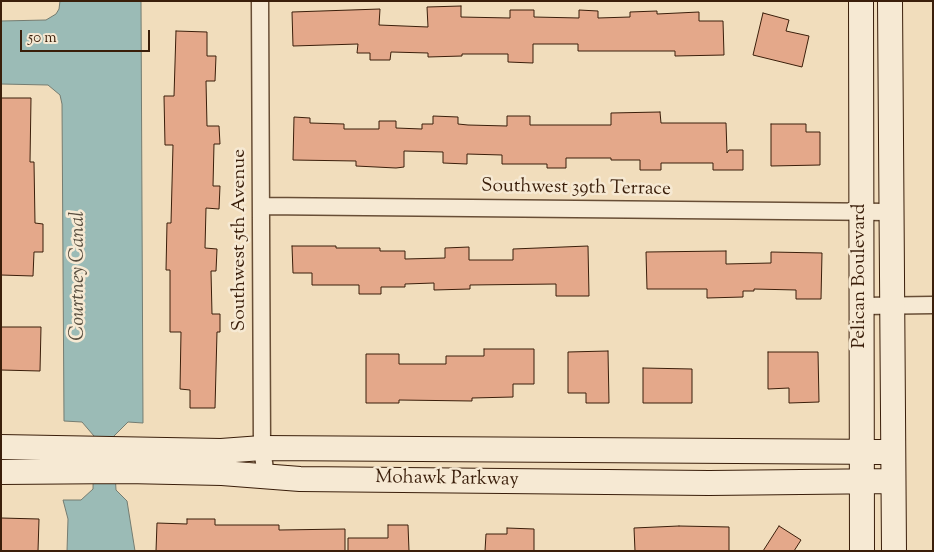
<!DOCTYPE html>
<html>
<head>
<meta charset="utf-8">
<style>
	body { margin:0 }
	#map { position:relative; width:934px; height:552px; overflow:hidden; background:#f1ddbc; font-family:"Sorts Mill Goudy",serif }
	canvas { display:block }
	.frame { position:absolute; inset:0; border:2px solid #3a1e0a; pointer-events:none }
	.scale { position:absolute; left:20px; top:30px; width:130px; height:22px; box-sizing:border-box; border:2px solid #3a1e0a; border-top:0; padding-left:6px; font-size:15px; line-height:18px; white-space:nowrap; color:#3a1e0a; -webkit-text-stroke:4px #f6e9d3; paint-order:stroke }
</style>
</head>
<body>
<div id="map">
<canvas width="934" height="552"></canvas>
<div class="frame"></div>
<div class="scale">50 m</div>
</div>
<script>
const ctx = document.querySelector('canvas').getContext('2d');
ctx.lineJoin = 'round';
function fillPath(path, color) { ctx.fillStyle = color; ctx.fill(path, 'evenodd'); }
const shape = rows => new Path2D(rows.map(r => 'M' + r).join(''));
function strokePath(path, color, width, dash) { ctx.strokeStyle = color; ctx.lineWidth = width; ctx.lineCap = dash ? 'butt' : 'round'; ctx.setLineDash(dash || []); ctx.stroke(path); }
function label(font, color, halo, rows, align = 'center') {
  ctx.font = font + ' "Sorts Mill Goudy",serif'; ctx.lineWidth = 5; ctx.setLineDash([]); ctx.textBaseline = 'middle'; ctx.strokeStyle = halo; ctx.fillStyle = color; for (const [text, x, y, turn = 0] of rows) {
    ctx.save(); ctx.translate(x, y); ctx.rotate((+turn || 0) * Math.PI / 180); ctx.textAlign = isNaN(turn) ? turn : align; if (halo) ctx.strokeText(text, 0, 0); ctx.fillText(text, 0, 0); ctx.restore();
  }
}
const water = shape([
	[60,1,141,1,143,423,128,422,113,437,116,490,127,501,135,551,67,551,68,519,63,500,81,500,93,489,94,436,82,422,64,421,62,104,60,95,48,85,1,84,1,21,46,20,56,14,59,9,60,1]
]);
fillPath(water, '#9bbbb6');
strokePath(water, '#747c71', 1);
const building = shape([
	[461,6,461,17,510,18,510,10,534,10,534,17,579,18,579,10,598,11,598,18,630,17,630,12,657,11,657,14,699,12,699,21,723,21,724,55,675,56,675,51,578,51,578,44,533,44,533,63,508,62,508,54,462,54,462,56,428,57,428,53,391,52,390,60,370,60,370,53,357,53,358,44,293,46,292,12,380,9,379,25,428,27,427,7,461,6],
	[763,13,789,20,786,31,809,36,802,67,753,55,763,13],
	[176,31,207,32,207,56,216,56,215,81,206,81,207,126,219,126,220,144,214,144,213,186,220,186,219,209,206,208,205,248,217,249,216,271,211,271,212,314,220,314,220,332,217,332,215,408,190,408,190,390,180,389,181,332,170,332,170,270,166,270,167,223,171,223,173,145,165,145,164,96,174,96,176,31],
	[1,98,31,98,30,162,34,162,35,223,43,224,43,252,34,252,33,276,1,275,1,98],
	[660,112,661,123,726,123,727,153,729,150,743,150,743,170,713,170,713,163,661,163,661,170,640,170,640,160,611,160,611,158,566,158,566,168,547,168,547,164,502,164,502,155,467,154,467,164,443,163,443,152,404,151,404,167,396,168,356,166,356,161,293,160,294,117,310,118,310,123,344,124,344,129,379,129,379,121,396,121,396,128,422,129,422,124,433,124,433,116,458,117,458,124,468,125,507,126,507,116,530,116,530,125,611,125,611,113,660,112],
	[771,124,806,124,806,132,820,132,820,165,771,166,771,124],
	[292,246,336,246,336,248,380,248,380,251,405,251,405,259,445,258,445,248,469,247,469,260,513,260,513,249,588,246,589,296,556,296,556,284,470,285,470,289,434,290,434,283,405,284,405,287,381,287,381,294,359,294,359,285,312,285,312,273,293,273,292,246],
	[726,251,726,264,771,263,771,252,822,253,821,299,796,299,796,290,754,289,754,291,743,291,743,297,707,298,707,289,647,289,646,252,726,251],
	[1,327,41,327,40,371,1,370,1,327],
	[484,349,534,349,534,384,513,384,513,397,472,398,472,401,399,400,399,403,366,403,366,354,399,354,399,364,446,364,446,356,484,356,484,349],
	[608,351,609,403,586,403,586,393,568,393,568,352,608,351],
	[768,352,818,352,819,402,789,403,789,388,768,389,768,352],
	[643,368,692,369,692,403,643,403,643,368],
	[1,518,39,519,38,551,1,551,1,518],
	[187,519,215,519,215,525,279,525,279,530,345,529,345,551,156,551,157,523,187,524,187,519],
	[388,525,408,525,409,551,348,551,348,538,388,538,388,525],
	[679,526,729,527,729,551,635,551,634,528,679,526],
	[779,526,801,540,794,551,763,551,779,526],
	[507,528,534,529,534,551,485,551,486,534,507,534,507,528]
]);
fillPath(building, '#e4a88a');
strokePath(building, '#3a1e0a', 1);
const street = shape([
	[260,1,262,448,266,477],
	[261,206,890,212],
	[862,306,933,305]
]);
const secondary = shape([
	[861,1,862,551],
	[890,1,894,551],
	[1,447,221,451,262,448,893,452],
	[1,472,126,471,222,473,300,479,709,483,893,481]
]);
strokePath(street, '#684e36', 19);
strokePath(secondary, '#3a1e0a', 26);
strokePath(street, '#f6e9d3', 16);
strokePath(secondary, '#f6e9d3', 24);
label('19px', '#3a1e0a', '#f6e9d3', [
	["Southwest 39th Terrace",576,189,1],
	["Southwest 5th Avenue",241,240,-90],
	["Pelican Boulevard",861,276,-90],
	["Mohawk Parkway",447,480,1]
]);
label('italic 20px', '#574d3e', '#f6e9d3', [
	["Courtney Canal",80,276,-90]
]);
</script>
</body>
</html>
